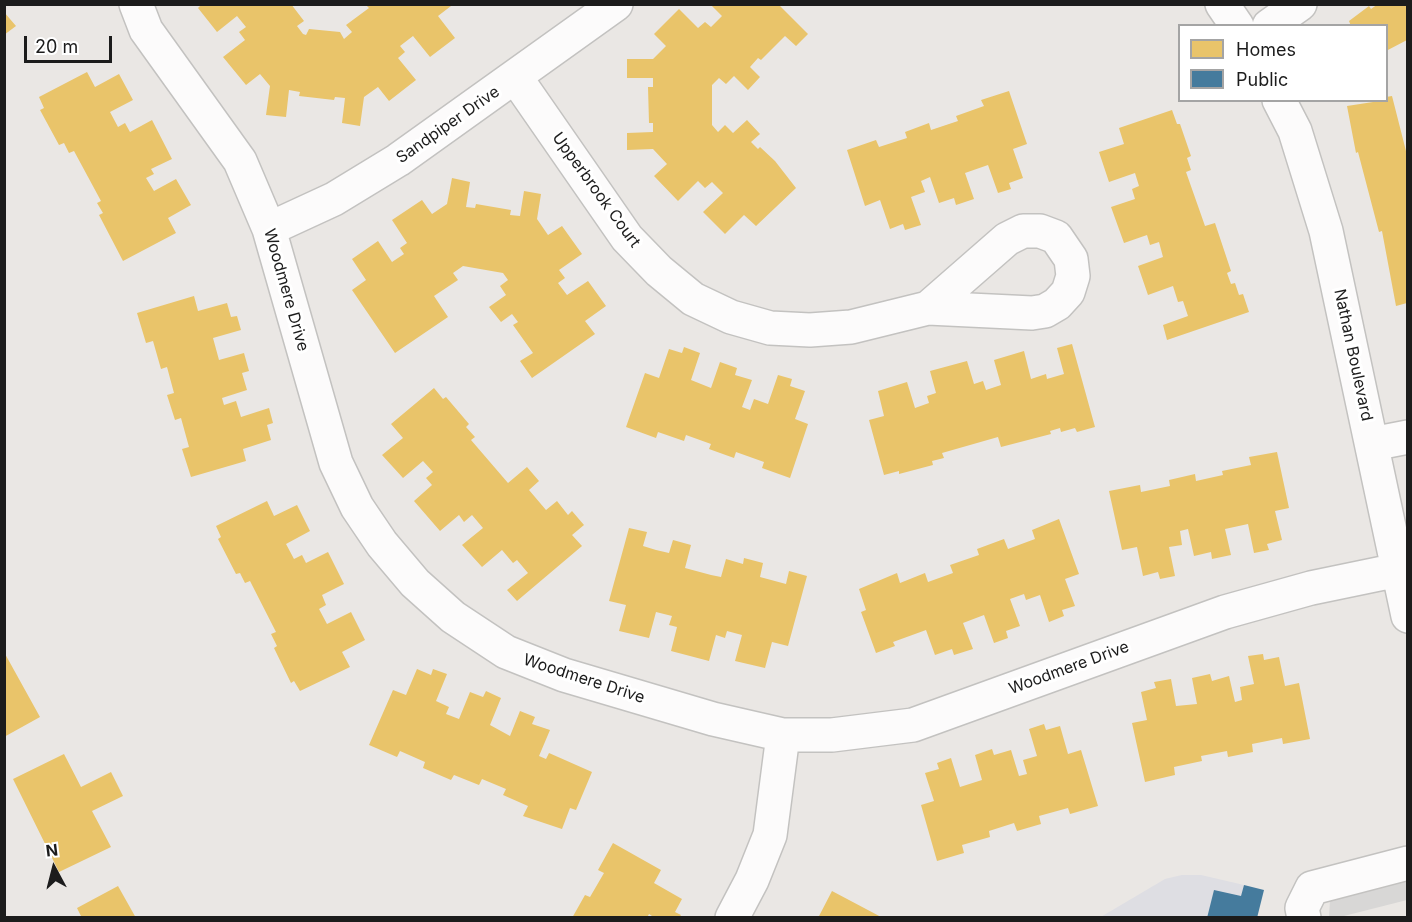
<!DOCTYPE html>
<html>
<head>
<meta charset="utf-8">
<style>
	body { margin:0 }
	#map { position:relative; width:1412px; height:922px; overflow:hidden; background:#eae7e4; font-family:Inter,sans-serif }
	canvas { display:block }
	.frame { position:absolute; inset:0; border:6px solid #1c1c1c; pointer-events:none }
	.legend { position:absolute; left:1178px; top:24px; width:210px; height:78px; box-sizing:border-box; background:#fff; border:2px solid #a4a4a4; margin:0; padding:8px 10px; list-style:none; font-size:18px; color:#1c1c1c }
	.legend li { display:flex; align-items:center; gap:12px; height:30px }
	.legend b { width:30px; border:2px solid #a4a4a4 }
	.north { position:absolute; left:24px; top:838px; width:60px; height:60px; -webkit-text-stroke:4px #fff; paint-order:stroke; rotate:353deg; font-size:16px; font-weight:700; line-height:24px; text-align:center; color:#1c1c1c }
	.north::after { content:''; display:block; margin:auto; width:21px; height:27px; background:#1c1c1c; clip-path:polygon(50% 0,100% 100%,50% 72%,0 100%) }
	.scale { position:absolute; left:24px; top:36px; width:88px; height:27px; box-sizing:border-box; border:3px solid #1c1c1c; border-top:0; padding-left:8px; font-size:18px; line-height:21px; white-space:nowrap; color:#1c1c1c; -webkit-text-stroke:4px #fff; paint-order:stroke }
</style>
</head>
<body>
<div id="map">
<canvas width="1412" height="922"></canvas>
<div class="frame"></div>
<ul class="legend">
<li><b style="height:16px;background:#e9c46a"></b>Homes</li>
<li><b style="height:16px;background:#457b9d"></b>Public</li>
</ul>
<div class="north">N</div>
<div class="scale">20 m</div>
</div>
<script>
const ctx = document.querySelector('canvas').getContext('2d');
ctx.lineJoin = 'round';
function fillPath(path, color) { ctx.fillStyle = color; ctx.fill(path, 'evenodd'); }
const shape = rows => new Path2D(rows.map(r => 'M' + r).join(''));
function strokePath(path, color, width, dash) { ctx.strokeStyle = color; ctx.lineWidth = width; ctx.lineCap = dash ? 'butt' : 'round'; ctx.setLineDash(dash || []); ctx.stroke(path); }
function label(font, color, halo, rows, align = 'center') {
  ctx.font = font + ' Inter,sans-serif'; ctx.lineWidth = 6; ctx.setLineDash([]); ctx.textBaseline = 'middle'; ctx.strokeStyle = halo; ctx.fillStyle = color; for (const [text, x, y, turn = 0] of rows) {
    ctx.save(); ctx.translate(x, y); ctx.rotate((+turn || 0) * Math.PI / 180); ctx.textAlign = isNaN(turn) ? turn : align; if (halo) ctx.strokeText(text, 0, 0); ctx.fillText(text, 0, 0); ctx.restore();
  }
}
fillPath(shape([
	[1407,863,1407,900,1340,917,1329,918,1331,882]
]), '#d8d7d6');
fillPath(shape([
	[1182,875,1201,875,1244,885,1241,896,1207,917,1099,918,1165,879]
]), '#dedee3');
fillPath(shape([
	[202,4,291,4,304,21,297,26,303,34,306,35,309,29,340,32,344,39,352,32,346,25,369,8,366,5,449,5,451,6,438,16,455,38,430,57,413,36,400,46,405,52,398,58,416,80,389,101,378,87,364,97,360,126,342,123,345,98,335,97,334,100,299,96,300,92,289,90,286,117,266,115,270,86,260,74,246,85,223,57,245,40,239,32,246,27,237,16,217,32,198,8],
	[710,4,778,4,808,34,796,46,785,36,761,60,758,58,750,67,760,77,748,90,734,76,726,84,719,78,712,85,712,125,718,132,725,125,733,133,747,120,760,134,751,142,758,149,760,147,775,161,796,188,756,226,744,215,725,234,703,212,723,193,712,182,705,188,698,181,678,201,654,176,667,164,653,149,627,150,627,133,653,132,653,123,649,123,648,87,653,87,653,78,627,78,627,59,653,59,666,46,654,34,679,9,698,28,705,22,711,27,722,16],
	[1378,4,1407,4,1407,40,1386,51,1386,26,1351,26,1349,21,1369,6,1371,9],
	[4,12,16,26,4,35],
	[87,72,95,87,119,74,133,100,110,112,118,127,125,123,130,132,152,120,172,159,151,169,154,174,146,178,154,191,176,179,191,205,168,218,176,233,123,261,99,215,103,213,97,203,101,201,74,151,69,153,64,143,59,145,40,110,44,108,39,97],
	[1009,91,1027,144,1013,149,1023,178,1009,183,1011,189,998,193,988,165,965,173,974,199,956,205,954,198,939,203,930,177,921,181,925,192,911,197,921,225,905,230,903,224,890,229,880,200,865,206,847,150,876,140,879,147,907,138,905,132,929,123,931,130,958,121,956,116,984,106,981,100],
	[1392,96,1407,155,1407,303,1396,306,1382,231,1379,232,1358,152,1356,153,1347,106,1386,100,1386,97],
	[1172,110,1177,124,1180,124,1191,156,1187,158,1191,170,1186,172,1205,226,1215,223,1231,271,1227,273,1231,284,1235,283,1239,295,1243,294,1249,312,1167,340,1163,325,1188,316,1183,301,1178,302,1173,286,1148,295,1138,266,1163,257,1159,242,1150,245,1147,235,1124,243,1111,207,1135,199,1132,189,1139,186,1135,173,1109,182,1099,152,1124,144,1119,128],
	[452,178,470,182,466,207,475,208,476,204,511,210,510,215,520,216,524,191,541,194,537,219,548,235,562,226,582,254,559,270,565,278,558,283,567,295,588,281,606,306,585,321,595,334,532,378,520,361,533,353,513,325,518,322,512,314,501,322,489,307,506,295,500,286,508,280,503,273,463,266,453,273,458,280,434,296,448,317,395,353,352,290,366,280,352,259,378,241,392,262,404,254,400,248,407,243,392,220,422,200,432,214,447,204],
	[194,296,198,311,227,303,231,317,237,316,241,330,213,338,219,360,244,353,249,371,242,373,247,390,222,398,224,405,236,401,241,417,269,408,273,423,267,425,271,440,243,449,246,461,191,477,182,449,189,447,181,418,175,420,167,395,174,393,167,367,161,369,153,341,146,343,137,313],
	[1072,344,1095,427,1077,432,1075,428,1061,432,1060,428,1050,431,1051,434,1001,447,998,437,942,453,944,458,932,461,933,465,899,474,899,471,884,475,869,420,884,416,878,391,907,382,915,408,929,403,927,396,936,393,930,371,967,361,974,384,983,381,986,390,1001,385,994,360,1024,351,1031,379,1046,374,1047,379,1064,374,1057,348],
	[684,347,700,353,691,380,711,388,720,362,737,368,735,375,752,380,742,407,750,410,754,399,768,404,778,375,792,379,790,386,805,391,795,419,808,424,790,478,762,468,764,462,736,452,734,458,709,449,711,444,686,435,684,441,658,432,656,438,626,427,645,373,659,378,669,349,682,353],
	[434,388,443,399,446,397,469,424,466,427,475,437,471,440,508,483,527,467,539,481,529,490,546,510,557,501,568,515,572,511,584,525,572,535,582,546,517,601,507,590,528,573,517,560,513,563,502,550,482,567,462,545,483,528,472,515,464,522,459,515,440,531,414,501,432,485,426,478,433,472,423,461,403,478,382,455,403,438,391,424],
	[1277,452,1289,508,1275,511,1282,540,1267,544,1269,550,1254,553,1248,524,1225,529,1231,555,1212,559,1211,552,1194,556,1188,529,1180,531,1182,545,1169,547,1175,576,1160,579,1158,572,1143,576,1137,547,1122,550,1109,491,1140,485,1141,492,1170,486,1169,480,1195,474,1196,481,1223,475,1222,471,1251,465,1249,457],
	[267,501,274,516,297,505,310,531,286,544,294,559,302,555,306,563,328,552,344,584,322,595,326,605,319,609,327,624,351,612,365,640,342,652,350,667,300,691,294,681,291,683,274,648,277,646,271,634,276,632,250,581,245,583,240,573,236,574,218,539,221,537,216,526],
	[1059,519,1079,574,1065,579,1075,606,1062,610,1064,616,1049,622,1040,595,1026,600,1024,594,1010,599,1020,626,1006,631,1008,638,994,643,984,615,963,623,973,649,954,655,952,649,935,655,926,630,893,642,895,646,876,653,861,612,866,610,859,589,897,573,900,583,925,573,928,582,953,573,950,565,979,555,977,549,1004,539,1008,549,1035,539,1032,530],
	[629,528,647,532,643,546,656,550,669,553,673,540,691,545,685,568,711,575,721,577,726,559,743,564,744,558,763,563,760,577,786,584,789,571,807,576,788,646,772,642,765,668,735,661,742,635,727,631,725,638,716,635,709,661,671,651,677,627,669,625,672,616,656,612,649,638,619,631,626,605,609,601],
	[4,652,40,717,4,737],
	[1263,654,1264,660,1279,657,1285,686,1299,683,1310,739,1283,744,1282,738,1252,744,1253,752,1228,757,1227,751,1201,756,1202,761,1174,767,1175,775,1145,782,1132,723,1147,720,1141,692,1156,688,1154,682,1171,679,1176,706,1197,704,1192,678,1210,674,1212,681,1229,676,1235,702,1242,700,1240,687,1254,684,1248,656],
	[417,669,431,675,433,669,447,674,436,701,449,707,446,714,459,719,470,692,483,697,486,691,501,698,490,725,510,736,520,711,535,717,532,724,550,730,539,756,546,759,549,753,592,772,576,810,570,808,562,829,523,816,528,806,503,795,506,789,482,779,479,785,454,775,451,780,423,768,425,762,400,751,397,757,369,745,393,690,406,695],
	[1044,724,1046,730,1060,726,1068,754,1081,750,1098,806,1070,814,1068,808,1039,816,1041,824,1017,831,1014,823,989,831,990,837,962,845,964,853,937,861,921,805,934,801,925,773,939,769,937,763,951,758,960,787,982,780,975,755,992,749,994,755,1011,750,1019,776,1027,774,1023,760,1037,756,1029,729],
	[64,754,81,787,111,772,123,796,92,811,111,847,59,872,13,779],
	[613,843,661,870,654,883,682,899,675,912,681,915,679,918,655,918,649,914,647,918,572,918,585,895,590,897,604,873,598,870],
	[118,886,136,918,82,918,77,908],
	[832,891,883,918,818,918]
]), '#e9c46a');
fillPath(shape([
	[1244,885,1264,890,1257,918,1207,918,1214,890,1241,896]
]), '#457b9d');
const minor = shape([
	[136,4,146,30,240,161,269,229,336,463,357,507,382,544,415,583,453,617,506,652,564,675,713,719,783,735,832,735,913,725,1225,612,1311,588,1398,570],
	[1222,4,1237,26],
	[1269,26,1300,4],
	[516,78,627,238,659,271,693,299,731,317,770,328,810,330,851,327,928,308,1032,313,1045,311,1057,304,1068,292,1073,276,1071,259,1056,237,1040,231,1023,231,1007,239,928,308],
	[1279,100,1295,131,1326,231,1408,616],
	[269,229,334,199,398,160,616,4],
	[1372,444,1408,437],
	[732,918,752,880,770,835,783,735],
	[1304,918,1302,908,1312,888,1408,863]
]);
strokePath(minor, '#c3c2c0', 36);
strokePath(minor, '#fcfbfb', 33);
label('16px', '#1c1c1c', '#fff', [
	["Sandpiper Drive",448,125,-35],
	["Upperbrook Court",596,190,54],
	["Woodmere Drive",286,290,74],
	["Nathan Boulevard",1353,355,78],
	["Woodmere Drive",1069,668,-20],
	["Woodmere Drive",584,679,18]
]);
</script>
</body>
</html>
